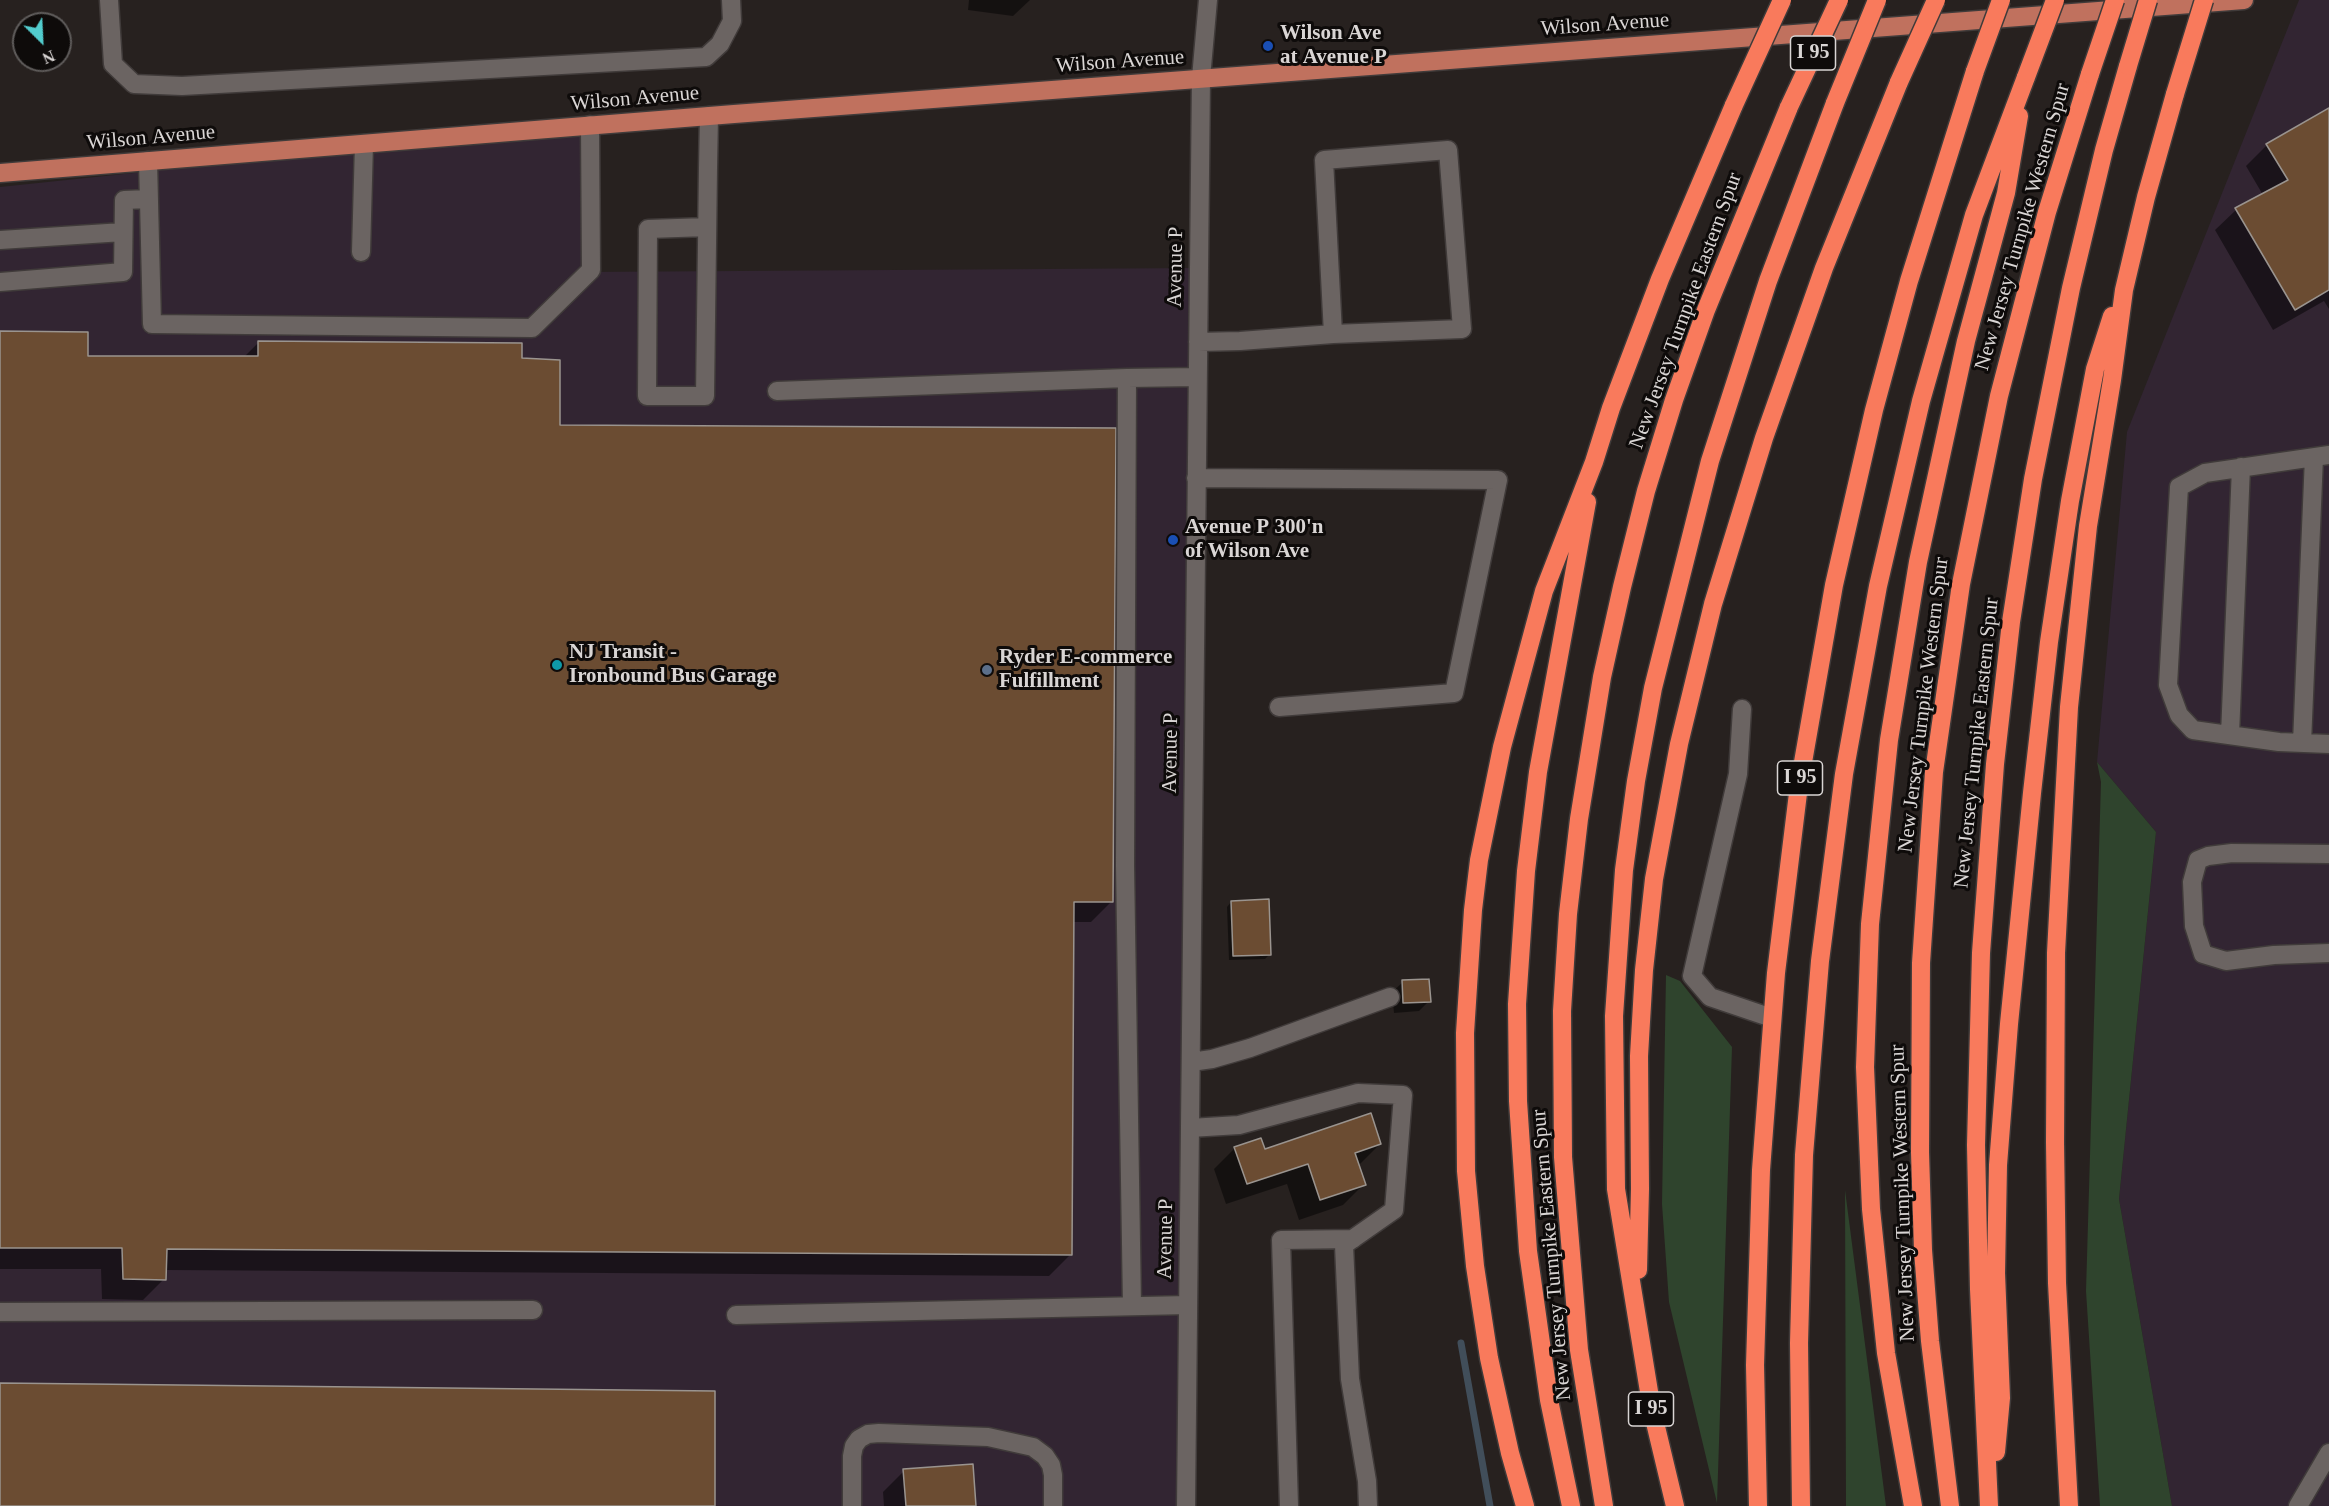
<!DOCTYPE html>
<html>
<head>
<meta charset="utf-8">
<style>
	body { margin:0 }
	#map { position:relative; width:2329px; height:1506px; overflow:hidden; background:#27211f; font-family:Georgia,serif }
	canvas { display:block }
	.north { position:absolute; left:12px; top:12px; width:60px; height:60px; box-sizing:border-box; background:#0e0b0a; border:2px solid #5f5c5b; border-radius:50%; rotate:156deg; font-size:16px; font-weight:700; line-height:24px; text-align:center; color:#d9d5d4 }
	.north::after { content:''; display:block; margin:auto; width:21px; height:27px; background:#52cdce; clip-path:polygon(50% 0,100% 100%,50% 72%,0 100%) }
</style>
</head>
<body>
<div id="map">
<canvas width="2329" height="1506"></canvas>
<div class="north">N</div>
</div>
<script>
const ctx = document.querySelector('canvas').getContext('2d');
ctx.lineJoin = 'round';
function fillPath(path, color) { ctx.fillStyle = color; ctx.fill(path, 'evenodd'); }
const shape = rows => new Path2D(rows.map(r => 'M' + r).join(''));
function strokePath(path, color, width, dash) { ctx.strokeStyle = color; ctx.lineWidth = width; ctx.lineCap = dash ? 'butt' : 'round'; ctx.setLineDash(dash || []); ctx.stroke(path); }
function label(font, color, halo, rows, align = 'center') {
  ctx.font = font + ' Georgia,serif'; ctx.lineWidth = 6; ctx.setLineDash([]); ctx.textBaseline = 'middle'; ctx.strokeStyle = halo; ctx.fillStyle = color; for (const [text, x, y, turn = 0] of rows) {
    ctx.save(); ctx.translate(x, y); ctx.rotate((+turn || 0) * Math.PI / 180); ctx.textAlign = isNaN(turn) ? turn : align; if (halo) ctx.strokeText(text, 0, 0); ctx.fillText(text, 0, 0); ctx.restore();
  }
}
fillPath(shape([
	[2299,0,2329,0,2329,1506,2172,1506,2119,1199,2156,832,2097,762,2127,432],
	[581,126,584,272,1198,268,1189,1506,0,1506,0,187]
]), '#322532');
fillPath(shape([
	[2097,762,2156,832,2119,1199,2172,1506,2100,1506,2086,1291,2101,782],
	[1666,975,1680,981,1732,1047,1717,1503,1669,1302,1662,1204],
	[1845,1190,1886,1506,1846,1506]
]), '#2f442d');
fillPath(shape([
	[969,0,1030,0,1013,16,968,10],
	[2329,110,2329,309,2324,301,2273,330,2215,230,2236,210,2263,195,2246,166,2267,145],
	[0,333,86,357,244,357,259,342,520,360,558,426,1112,901,1091,922,1073,922,1070,1255,1049,1276,165,1270,164,1279,143,1300,102,1299,101,1269,0,1269],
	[1231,902,1270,954,1265,959,1229,960,1227,907],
	[1403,982,1429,1001,1419,1011,1394,1013,1392,992],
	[1380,1144,1359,1165,1364,1184,1343,1205,1299,1220,1287,1184,1226,1204,1214,1169,1235,1148,1264,1150],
	[904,1471,974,1506,884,1506,883,1492]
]), '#0007');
strokePath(shape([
	[1461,1343,1490,1506]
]), '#414e5a', 7);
const building = shape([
	[2329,108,2329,290,2295,310,2235,208,2288,180,2266,144,2329,108],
	[0,331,88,332,88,356,258,356,258,341,522,343,522,358,560,360,560,425,1116,428,1113,902,1074,902,1072,1255,167,1249,166,1280,123,1279,122,1248,0,1248,0,331],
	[1269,899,1271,955,1233,956,1231,901,1269,899],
	[1429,979,1431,1002,1403,1003,1402,980,1429,979],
	[1371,1113,1381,1144,1355,1153,1366,1185,1320,1200,1308,1164,1247,1184,1234,1147,1261,1138,1265,1149,1371,1113],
	[0,1383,715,1391,715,1506,0,1506,0,1383],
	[973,1464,976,1506,906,1506,903,1469,973,1464]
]);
fillPath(building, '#6b4c32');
strokePath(building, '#9a948f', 1.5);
const minor = shape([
	[109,0,113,64,134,84,182,86,706,57,720,44,732,21,731,0],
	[1448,150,1462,329,1333,334,1324,160,1448,150],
	[148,161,152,324,532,328,591,270,590,125],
	[707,227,648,229,647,396,705,396,708,168,709,116],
	[0,240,123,232],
	[361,252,364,144],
	[0,282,123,272,124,200,149,199],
	[1198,342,1240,341,1333,334],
	[777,391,1127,378],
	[2329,455,2205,473,2179,487,2168,685,2179,715,2193,730,2279,742,2329,744],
	[1196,478,1498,480,1454,693,1279,707],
	[1742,709,1738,774,1692,976,1710,997,1772,1018],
	[2230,735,2241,467],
	[2302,743,2314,457],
	[2329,854,2232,853,2208,856,2198,860,2192,882,2194,926,2203,954,2226,961,2274,955,2329,953],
	[1191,1062,1212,1059,1250,1048,1390,997],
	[1190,1128,1239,1125,1358,1093,1403,1095,1394,1210,1344,1245,1350,1379,1367,1481,1368,1506],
	[1132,1306,1125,865,1127,378,1197,377],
	[0,1312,533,1310],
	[736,1315,1188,1305],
	[852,1506,852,1456,854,1446,859,1439,868,1434,879,1433,988,1437,1033,1447,1045,1456,1051,1465,1053,1475,1053,1506],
	[1186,1506,1201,78,1208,0],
	[1289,1506,1281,1240,1353,1239],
	[2298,1506,2329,1453]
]);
const major = shape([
	[0,173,734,114,2244,0]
]);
const highway = shape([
	[1638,1270,1640,1189,1639,1056,1644,970,1654,879,1679,744,1713,604,1764,438,1824,268,1899,82],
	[1996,1452,2001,1398,1996,1273,1998,1165,2009,1024,2032,793,2049,642,2070,501,2095,369,2112,316],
	[1525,1506,1510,1453,1489,1358,1475,1266,1466,1171,1465,1033,1473,910,1479,860,1502,747,1544,591,1594,462,1611,408,1660,279,1734,105],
	[1571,1506,1549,1400,1528,1251,1518,1101,1517,1004,1526,871,1538,772,1587,502],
	[1604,1506,1579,1350,1563,1157,1562,1011,1568,914,1579,819,1602,677,1622,587,1646,491,1674,400,1706,310,1789,107],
	[1675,1506,1652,1410,1616,1189,1614,1016,1624,870,1636,781,1653,688,1710,461,1768,281,1835,103],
	[1758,1506,1755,1365,1761,1170,1776,973,1799,785,1834,585,1874,410,1909,281,1975,71],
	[1801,1506,1799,1343,1804,1155,1820,961,1844,774,1878,586,1921,401,1974,215,2026,77],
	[1913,1506,1886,1353,1871,1209,1865,1067,1870,924,1889,740,1918,562,1966,341,2006,193,2019,116],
	[1950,1506,1930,1341,1923,1250,1920,1152,1921,963,1934,772,1961,584,1999,396,2047,212,2090,74],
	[1989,1506,1979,1289,1976,1145,1981,953,1995,764,2011,622,2033,479,2071,288,2104,150,2128,66],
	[2069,1506,2057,1283,2055,1142,2056,953,2069,707,2088,526,2112,380,2124,290,2146,197,2175,94]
]);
strokePath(minor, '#403b3a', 21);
strokePath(major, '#403b3a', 21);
strokePath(highway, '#403b3a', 21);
strokePath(minor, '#6b6462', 18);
strokePath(major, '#c0715e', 18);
strokePath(highway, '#f97a5c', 18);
const highwayBridge = shape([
	[2128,66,2148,0],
	[1975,71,2001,0],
	[2090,74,2115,0],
	[2026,77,2055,0],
	[1899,82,1936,0],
	[2175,94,2204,0],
	[1835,103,1877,0],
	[1734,105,1782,0],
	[1789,107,1839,0]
]);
strokePath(highwayBridge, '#403b3a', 21, []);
strokePath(highwayBridge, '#f97a5c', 18);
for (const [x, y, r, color] of [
	[1268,46,6,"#1a4fb4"],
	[1173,540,6,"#1a4fb4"],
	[557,665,6,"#0f9aa8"],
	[987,670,6,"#5c6f8a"]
]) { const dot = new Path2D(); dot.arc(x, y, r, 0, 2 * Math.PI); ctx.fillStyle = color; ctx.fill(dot); strokePath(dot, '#0e0b0a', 2); }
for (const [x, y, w] of [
	[1813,53,45],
	[1800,778,45],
	[1651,1409,45]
]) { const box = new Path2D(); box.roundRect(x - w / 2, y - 17, w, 34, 4.5); ctx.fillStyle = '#0e0b0a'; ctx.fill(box); strokePath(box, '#d9d5d4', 1.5); }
label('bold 20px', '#d9d5d4', null, [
	["I 95",1813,53],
	["I 95",1800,778],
	["I 95",1651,1409]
]);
label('21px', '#d9d5d4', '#0e0b0a', [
	["Wilson Avenue",1605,25,-4],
	["Wilson Avenue",1120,62,-4],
	["Wilson Avenue",635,99,-5],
	["Wilson Avenue",151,138,-5],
	["New Jersey Turnpike Western Spur",2023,227,-74],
	["Avenue P",1176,267,-89],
	["New Jersey Turnpike Eastern Spur",1686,311,-70],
	["New Jersey Turnpike Western Spur",1924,705,-83],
	["New Jersey Turnpike Eastern Spur",1977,743,-84],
	["Avenue P",1171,753,-89],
	["New Jersey Turnpike Western Spur",1903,1193,-92],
	["Avenue P",1166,1239,-89],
	["New Jersey Turnpike Eastern Spur",1552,1255,-95]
]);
label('bold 21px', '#d9d5d4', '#0e0b0a', [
	["Wilson Ave",1280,34],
	["at Avenue P",1280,58],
	["Avenue P 300'n",1185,528],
	["of Wilson Ave",1185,552],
	["NJ Transit -",569,653],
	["Ironbound Bus Garage",569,677],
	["Ryder E-commerce",999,658],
	["Fulfillment",999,682]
], 'left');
</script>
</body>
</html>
